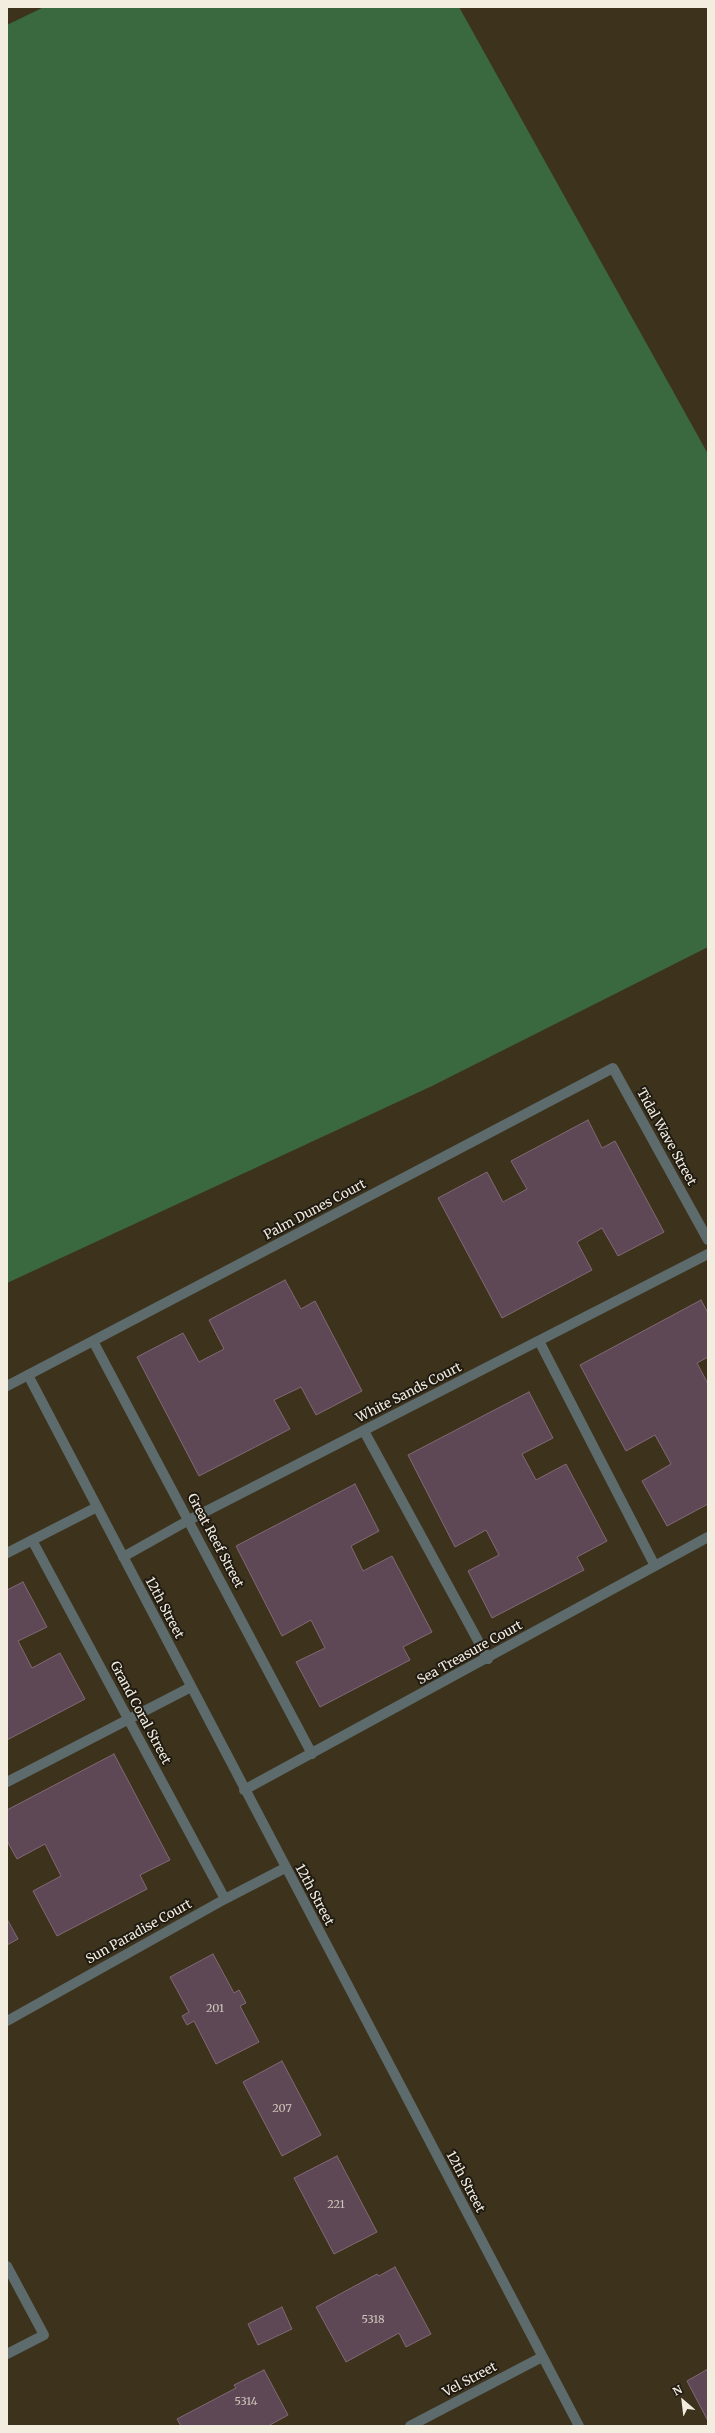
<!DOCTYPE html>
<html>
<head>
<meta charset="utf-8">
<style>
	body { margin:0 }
	#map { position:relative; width:715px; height:2433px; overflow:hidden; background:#3d331d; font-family:Merriweather,serif }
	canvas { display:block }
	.frame { position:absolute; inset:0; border:8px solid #f3ede0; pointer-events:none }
	.north { position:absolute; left:663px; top:2381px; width:40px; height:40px; -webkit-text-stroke:3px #201b12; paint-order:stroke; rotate:332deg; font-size:11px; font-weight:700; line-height:16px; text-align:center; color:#f3ede0 }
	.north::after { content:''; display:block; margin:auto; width:14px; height:18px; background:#f3ede0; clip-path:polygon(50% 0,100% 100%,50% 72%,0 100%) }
</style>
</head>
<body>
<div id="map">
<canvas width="715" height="2433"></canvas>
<div class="frame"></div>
<div class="north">N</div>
</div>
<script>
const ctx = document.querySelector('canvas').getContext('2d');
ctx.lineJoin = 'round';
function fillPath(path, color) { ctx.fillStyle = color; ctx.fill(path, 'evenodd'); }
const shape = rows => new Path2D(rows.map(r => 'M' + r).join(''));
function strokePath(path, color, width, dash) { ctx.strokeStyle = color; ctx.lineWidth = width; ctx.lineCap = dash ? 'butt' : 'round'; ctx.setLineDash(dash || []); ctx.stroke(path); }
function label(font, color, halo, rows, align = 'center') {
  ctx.font = font + ' Merriweather,serif'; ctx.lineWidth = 4; ctx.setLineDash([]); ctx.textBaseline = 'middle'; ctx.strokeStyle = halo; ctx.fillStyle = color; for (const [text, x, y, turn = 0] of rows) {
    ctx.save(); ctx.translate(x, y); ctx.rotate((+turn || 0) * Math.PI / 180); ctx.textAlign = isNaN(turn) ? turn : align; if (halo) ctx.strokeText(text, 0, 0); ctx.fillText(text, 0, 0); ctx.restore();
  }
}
fillPath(shape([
	[44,7,459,7,708,454,708,947,432,1086,7,1283,7,25]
]), '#3b693f');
const building = shape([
	[588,1120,602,1148,615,1141,664,1232,618,1256,602,1228,577,1242,592,1270,502,1318,438,1198,487,1172,503,1202,527,1189,511,1161,588,1120],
	[285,1280,301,1309,315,1301,362,1391,316,1415,301,1387,274,1400,290,1429,199,1476,137,1357,183,1333,199,1362,224,1349,209,1320,285,1280],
	[701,1300,708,1313,708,1357,697,1363,708,1384,708,1504,667,1526,642,1481,671,1464,655,1435,626,1451,580,1365,701,1300],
	[529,1392,553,1438,522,1454,536,1480,566,1464,607,1541,577,1557,584,1570,492,1618,468,1571,499,1555,486,1530,455,1547,408,1455,529,1392],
	[355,1484,379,1531,351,1546,363,1571,392,1556,432,1632,403,1647,410,1660,320,1707,296,1662,325,1648,311,1620,282,1636,236,1546,355,1484],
	[23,1582,47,1627,18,1641,32,1668,60,1653,85,1699,7,1740,7,1590,23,1582],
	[114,1754,170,1860,140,1875,147,1889,57,1936,33,1891,61,1876,45,1844,17,1859,7,1841,7,1810,114,1754],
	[7,1919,18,1939,7,1945,7,1919],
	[213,1954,234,1993,239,1990,246,2003,240,2006,259,2042,216,2064,194,2021,187,2025,182,2016,189,2012,170,1977,213,1954],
	[282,2061,321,2135,282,2156,243,2082,282,2061],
	[337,2156,377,2232,334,2254,294,2178,337,2156],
	[395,2267,431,2334,406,2347,399,2333,346,2362,316,2307,377,2274,379,2276,395,2267],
	[282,2307,292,2329,258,2345,248,2324,282,2307],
	[708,2369,708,2421,687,2381,708,2369],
	[264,2370,288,2415,268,2426,181,2426,177,2419,236,2388,234,2385,264,2370]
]);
fillPath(building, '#5f4855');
strokePath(building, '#816876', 1);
strokePath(shape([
	[7,1386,28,1375]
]), '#5d6b6c', 10);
strokePath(shape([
	[93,1341,312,1754],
	[539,1341,655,1566],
	[364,1431,488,1659],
	[32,1540,225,1899],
	[7,1553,97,1507],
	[123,1557,189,1520,708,1254],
	[7,1782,191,1687],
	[244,1790,708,1537],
	[7,2021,225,1899,285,1868],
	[7,2266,44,2335,7,2354],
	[410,2426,542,2357],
	[579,2426,28,1375,613,1068,708,1240]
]), '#5d6b6c', 10);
label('11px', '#cec4bd', null, [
	["201",215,2009],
	["207",282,2109],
	["221",336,2205],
	["5318",373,2320],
	["5314",246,2402]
]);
label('13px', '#f3ede0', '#201b12', [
	["Tidal Wave Street",666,1137,61],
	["Palm Dunes Court",315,1210,-28],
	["White Sands Court",409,1393,-27],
	["Great Reef Street",215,1541,62],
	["12th Street",164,1608,62],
	["Sea Treasure Court",470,1653,-29],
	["Grand Coral Street",140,1713,62],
	["12th Street",314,1895,62],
	["Sun Paradise Court",139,1932,-29],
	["12th Street",465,2182,62],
	["Vel Street",470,2380,-28]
]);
</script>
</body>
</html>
